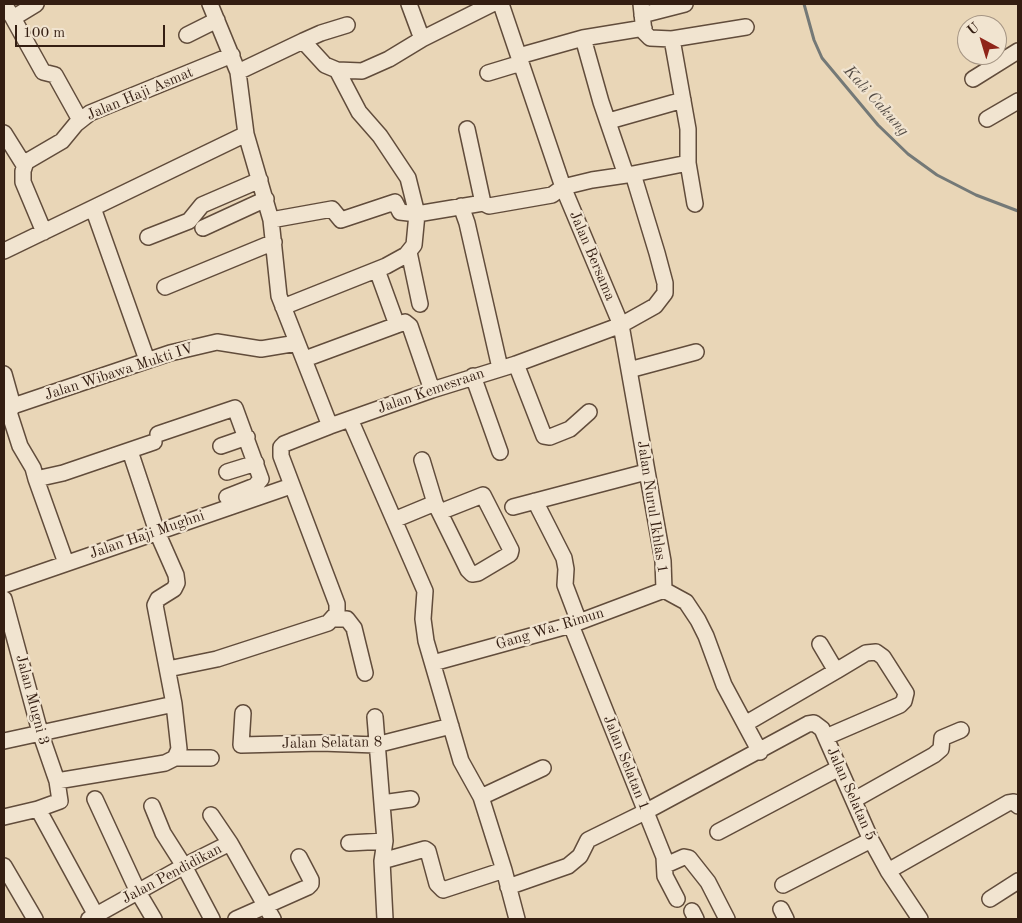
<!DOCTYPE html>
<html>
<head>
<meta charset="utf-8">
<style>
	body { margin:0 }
	#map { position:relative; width:1022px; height:923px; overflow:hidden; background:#e9d6b7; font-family:"Old Standard TT",serif }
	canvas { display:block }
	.frame { position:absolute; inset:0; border:5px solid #341e12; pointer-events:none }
	.north { position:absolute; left:957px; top:15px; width:50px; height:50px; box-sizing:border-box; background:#f1e4d0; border:1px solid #a59584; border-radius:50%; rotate:321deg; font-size:14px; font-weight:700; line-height:20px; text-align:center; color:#341e12 }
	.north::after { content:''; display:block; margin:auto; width:18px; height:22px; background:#8f2418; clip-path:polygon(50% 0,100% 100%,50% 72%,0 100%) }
	.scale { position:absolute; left:15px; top:25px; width:150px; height:22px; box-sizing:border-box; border:2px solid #341e12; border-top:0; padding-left:6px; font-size:15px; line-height:18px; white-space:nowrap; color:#341e12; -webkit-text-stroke:4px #f1e4d0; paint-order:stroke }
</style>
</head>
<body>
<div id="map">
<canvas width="1022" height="923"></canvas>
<div class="frame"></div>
<div class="north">U</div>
<div class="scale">100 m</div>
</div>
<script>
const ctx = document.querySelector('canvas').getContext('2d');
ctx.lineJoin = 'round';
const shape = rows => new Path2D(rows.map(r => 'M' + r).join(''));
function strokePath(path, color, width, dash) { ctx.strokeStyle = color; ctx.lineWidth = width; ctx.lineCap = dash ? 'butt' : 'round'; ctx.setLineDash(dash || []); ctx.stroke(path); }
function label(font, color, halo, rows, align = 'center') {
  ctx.font = font + ' "Old Standard TT",serif'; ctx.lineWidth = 4.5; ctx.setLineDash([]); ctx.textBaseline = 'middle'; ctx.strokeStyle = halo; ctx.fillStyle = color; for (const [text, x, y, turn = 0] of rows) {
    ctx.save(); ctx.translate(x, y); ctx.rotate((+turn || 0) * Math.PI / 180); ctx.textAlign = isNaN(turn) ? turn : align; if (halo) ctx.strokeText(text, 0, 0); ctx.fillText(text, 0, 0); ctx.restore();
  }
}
strokePath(shape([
	[804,4,814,40,822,58,878,125,908,154,937,175,976,195,1018,211]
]), '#747977', 3);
const minor = shape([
	[4,4,13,18],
	[36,4,13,18,43,72,55,75,80,120],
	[210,4,238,72,246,134,271,220,279,296,330,426],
	[409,4,422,39],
	[501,4,563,187,621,325,663,561,664,590,686,602,698,620,706,636,724,685,760,752],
	[641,4,644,32,650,38,672,39,746,27],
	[642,15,685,4],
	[187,35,217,20],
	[583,38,601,102,626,175],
	[672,39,688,129,688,163,695,204],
	[303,41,321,33,347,25],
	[519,56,583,38,644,28],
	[238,72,303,41,325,65,337,70,362,71,389,59,422,39,492,4],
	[488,73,521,63],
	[973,79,1018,51],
	[987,119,1018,101],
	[609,121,683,100],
	[467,129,483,203],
	[4,133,24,165],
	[633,174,688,163],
	[461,206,467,223,500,368],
	[93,208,147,360],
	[203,228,266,199],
	[44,232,23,182,23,171,26,162,62,141,76,124,90,113,232,55],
	[148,237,189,221,202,205,260,180],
	[4,251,246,134],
	[409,252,420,304],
	[377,270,397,325],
	[165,287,274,242],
	[283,307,386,266,406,255,414,245,417,214,408,178,380,136,359,112,337,70],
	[305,359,405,322,410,326,432,390],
	[516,364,544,436,550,437,570,429,589,412],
	[629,370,696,352],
	[4,374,13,406],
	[473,376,500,452],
	[9,412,20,446,33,468,36,479,63,473,154,442],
	[4,413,9,412,13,406,170,353,217,342,261,349,297,343],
	[350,419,425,591,423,619,426,641,461,761,481,797,504,870,517,919],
	[158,434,235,408,261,479,255,486,227,497],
	[221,446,247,437],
	[422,460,435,503],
	[227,472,256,463],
	[36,479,66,563],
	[535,501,564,558,566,569,565,585,579,622],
	[513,507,646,472],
	[394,520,435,503,468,570,472,574,478,573,510,554,511,550,483,495,440,512],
	[4,585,291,486],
	[4,599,40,732,57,781,60,801,38,809,4,817],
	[333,619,347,619,354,628,365,673],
	[571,625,664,857,665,876,677,899],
	[820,644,836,671,866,653,876,652,883,657,906,693,904,701,900,705,826,737],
	[433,663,571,625,664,590],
	[168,669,217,659,328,623,337,613,337,604,281,456,281,447,284,444,330,426,432,390,516,364,621,325,655,306,665,293,665,283,657,253,633,174,592,180,563,187,552,195,489,206,483,203,417,214,400,212,395,202,341,220,332,209,271,220],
	[243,713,241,745,321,743,376,745,451,726],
	[375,717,385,841,382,861,385,919],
	[745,724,836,671],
	[4,741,174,704],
	[175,758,211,758],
	[57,781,165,763,175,758,179,749,174,704,155,605,158,599,174,589,177,583,176,575,157,532,130,451],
	[481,797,543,768],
	[95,799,138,892,154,919],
	[854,800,934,755,941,749,942,738,961,730],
	[382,803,411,799],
	[152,806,163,833,184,866,212,919],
	[38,809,98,919],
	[211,815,230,843,273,919],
	[718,832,839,768],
	[349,843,385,841],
	[382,861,425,849,428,851,437,884,443,890,504,870],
	[666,865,684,857,689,858,708,882,727,919],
	[4,866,35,919],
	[888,871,1008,803,1014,802,1018,806],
	[783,885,871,840],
	[508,887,568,866,580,856,588,840,645,812,808,724,814,723,822,729,871,840,888,871,920,919],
	[990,899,1018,881],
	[781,909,786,919],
	[692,911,696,919],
	[89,919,184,866,230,843],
	[236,919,308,887,311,884,311,880,299,857]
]);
strokePath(minor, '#614c3b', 18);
strokePath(minor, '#f1e4d0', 15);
label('15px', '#341e12', '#f1e4d0', [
	["Jalan Haji Asmat",140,94,-23],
	["Jalan Bersama",592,256,67],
	["Jalan Wibawa Mukti IV",119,372,-18],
	["Jalan Kemesraan",431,391,-19],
	["Jalan Nurul Ikhlas 1",652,507,81],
	["Jalan Haji Mughni",147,535,-19],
	["Gang Wa. Rimun",550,629,-17],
	["Jalan Mugni 3",32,700,75],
	["Jalan Selatan 8",332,743,-1],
	["Jalan Selatan 1",626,763,68],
	["Jalan Selatan 5",851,794,66],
	["Jalan Pendidikan",172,874,-28]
]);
label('italic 16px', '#544c45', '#f1e4d0', [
	["Kali Cakung",876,101,48]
]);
</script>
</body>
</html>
